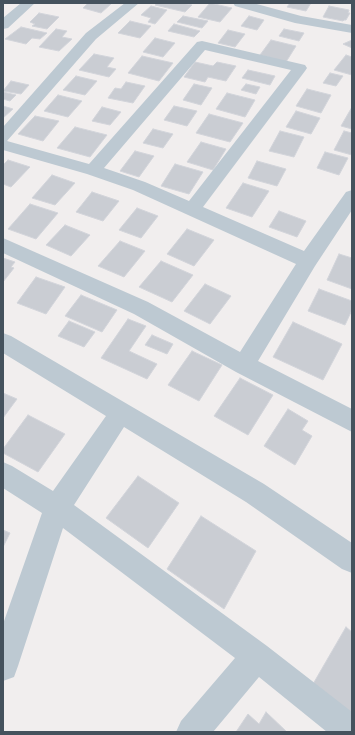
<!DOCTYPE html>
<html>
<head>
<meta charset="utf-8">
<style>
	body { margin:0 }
	#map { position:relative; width:355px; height:735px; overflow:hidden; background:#f1eeee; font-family:"Titillium Web",sans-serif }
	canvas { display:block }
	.frame { position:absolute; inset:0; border:4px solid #45525d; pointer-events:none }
</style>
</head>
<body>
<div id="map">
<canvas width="355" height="735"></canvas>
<div class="frame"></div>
</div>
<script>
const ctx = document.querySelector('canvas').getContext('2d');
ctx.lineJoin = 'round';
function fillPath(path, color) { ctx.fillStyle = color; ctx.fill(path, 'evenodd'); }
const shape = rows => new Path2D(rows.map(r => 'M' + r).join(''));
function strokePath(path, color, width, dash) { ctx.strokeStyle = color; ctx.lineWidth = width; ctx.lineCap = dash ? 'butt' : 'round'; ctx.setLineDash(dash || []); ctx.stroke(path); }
const building = shape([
	[88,3,106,3,111,4,101,13,83,8,88,3],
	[157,3,182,3,192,5,185,12,155,5,157,3],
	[210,3,232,8,220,22,198,17,210,3],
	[290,3,311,3,306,11,287,7,290,3],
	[151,6,167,10,155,24,148,22,151,18,141,15,151,6],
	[329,6,349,10,348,13,350,13,346,20,344,20,343,21,323,17,329,6],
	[39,13,59,17,47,29,32,26,35,24,30,22,39,13],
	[183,16,208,21,202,28,177,22,183,16],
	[249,16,264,20,257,30,241,26,249,16],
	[130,21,151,26,140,38,118,33,130,21],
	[174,24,200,31,194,37,168,31,174,24],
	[21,27,47,33,40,39,32,38,26,44,5,39,21,27],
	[56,29,67,31,62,37,72,39,59,51,39,47,56,29],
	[284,29,304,33,299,41,279,36,284,29],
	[228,30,245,34,235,47,218,43,228,30],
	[155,38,175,43,163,57,143,52,155,38],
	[271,40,296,46,286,62,260,55,271,40],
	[352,40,352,48,343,44,352,40],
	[94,54,114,58,107,67,116,69,109,77,79,70,94,54],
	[346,55,352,57,352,75,334,70,346,55],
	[142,56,173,63,159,81,128,73,142,56],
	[195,62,213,66,217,62,236,66,226,81,208,77,205,82,184,77,195,62],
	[248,70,275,76,270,85,242,78,248,70],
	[330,73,343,76,336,86,323,83,330,73],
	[76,76,97,81,85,95,63,90,76,76],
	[11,81,29,85,21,94,3,91,11,81],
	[126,82,145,86,133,103,108,98,115,88,121,89,126,82],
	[194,84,212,88,201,105,183,100,194,84],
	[246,84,260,87,256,94,241,90,246,84],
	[307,89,331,95,321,113,296,106,307,89],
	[3,92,16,95,10,101,3,99,3,92],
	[227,93,255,100,245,117,216,109,227,93],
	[58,95,82,101,68,117,44,111,58,95],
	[3,106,13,109,3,118,3,106],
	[174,106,197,111,187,126,164,120,174,106],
	[102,107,121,112,110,125,92,121,102,107],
	[352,107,352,129,341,126,352,107],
	[296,111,320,118,311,134,286,127,296,111],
	[209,114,243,123,230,142,196,133,209,114],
	[35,116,59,121,43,141,18,134,35,116],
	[75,127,107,135,90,157,57,148,75,127],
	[153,129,173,134,163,148,143,143,153,129],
	[280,131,304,137,294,157,269,151,280,131],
	[344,131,352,133,352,155,334,150,344,131],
	[201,142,226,149,213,170,187,162,201,142],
	[135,151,154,156,139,177,120,171,135,151],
	[325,152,348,158,339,175,317,168,325,152],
	[8,160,30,167,11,187,3,184,3,165,8,160],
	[257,161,286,169,277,186,248,178,257,161],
	[175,164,203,172,189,194,161,186,175,164],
	[52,175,75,183,55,205,32,198,52,175],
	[243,183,269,191,252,217,226,208,243,183],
	[92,192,119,201,103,221,76,212,92,192],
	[30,204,58,213,36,239,8,229,30,204],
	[137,208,158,216,141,238,119,230,137,208],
	[279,211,306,221,297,237,269,227,279,211],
	[65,225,90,235,71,256,46,245,65,225],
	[187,229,214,240,194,266,167,254,187,229],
	[120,241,145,251,124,277,98,266,120,241],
	[339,254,352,258,352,289,327,280,339,254],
	[3,258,15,262,11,267,14,268,3,282,3,258],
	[161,261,193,275,172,302,139,287,161,261],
	[36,277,65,287,46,314,17,303,36,277],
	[205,284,231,296,210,324,184,311,205,284],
	[319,289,352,301,352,310,345,325,308,311,319,289],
	[81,295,117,310,102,332,65,316,81,295],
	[128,319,146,326,129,351,157,364,147,379,101,358,128,319],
	[69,321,95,332,84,347,58,336,69,321],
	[293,322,342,344,323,380,273,357,293,322],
	[152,335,173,344,167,354,145,345,152,335],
	[192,351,222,365,199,401,168,385,192,351],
	[240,378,273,395,248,435,214,416,240,378],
	[3,393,17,399,3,418,3,393],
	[288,409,308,421,302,430,312,436,295,465,264,446,288,409],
	[28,415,65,434,38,472,3,453,3,449,28,415],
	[138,476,179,503,148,548,106,518,138,476],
	[201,516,256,551,224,609,167,569,201,516],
	[3,530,10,533,3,547,3,530],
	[346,627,352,632,352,718,313,684,346,627],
	[266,712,287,732,236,732,248,714,259,724,266,712]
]);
fillPath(building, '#cacdd3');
strokePath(building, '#d2d4da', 1);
fillPath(shape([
	[21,3,35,3,8,28,3,29,3,18,21,3],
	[125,3,139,3,96,39,7,141,89,164,197,42,202,41,305,65,307,68,305,71,203,207,304,251,346,192,352,190,352,210,315,266,258,361,352,409,352,432,236,372,134,314,3,253,3,238,148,302,240,352,296,264,133,190,87,174,3,150,3,127,86,33,125,3],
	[205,50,291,70,189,201,145,182,104,168,205,50],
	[233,3,253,3,301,16,352,25,352,33,295,23,235,6,233,3],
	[3,333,11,336,264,484,352,543,352,573,342,569,246,502,124,427,74,505,267,646,352,712,352,732,327,732,259,677,213,732,176,732,181,721,235,658,63,528,18,666,14,677,3,681,3,624,42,513,3,488,3,462,12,466,53,491,106,416,3,353,3,333]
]), '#bdc9d2');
</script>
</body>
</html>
